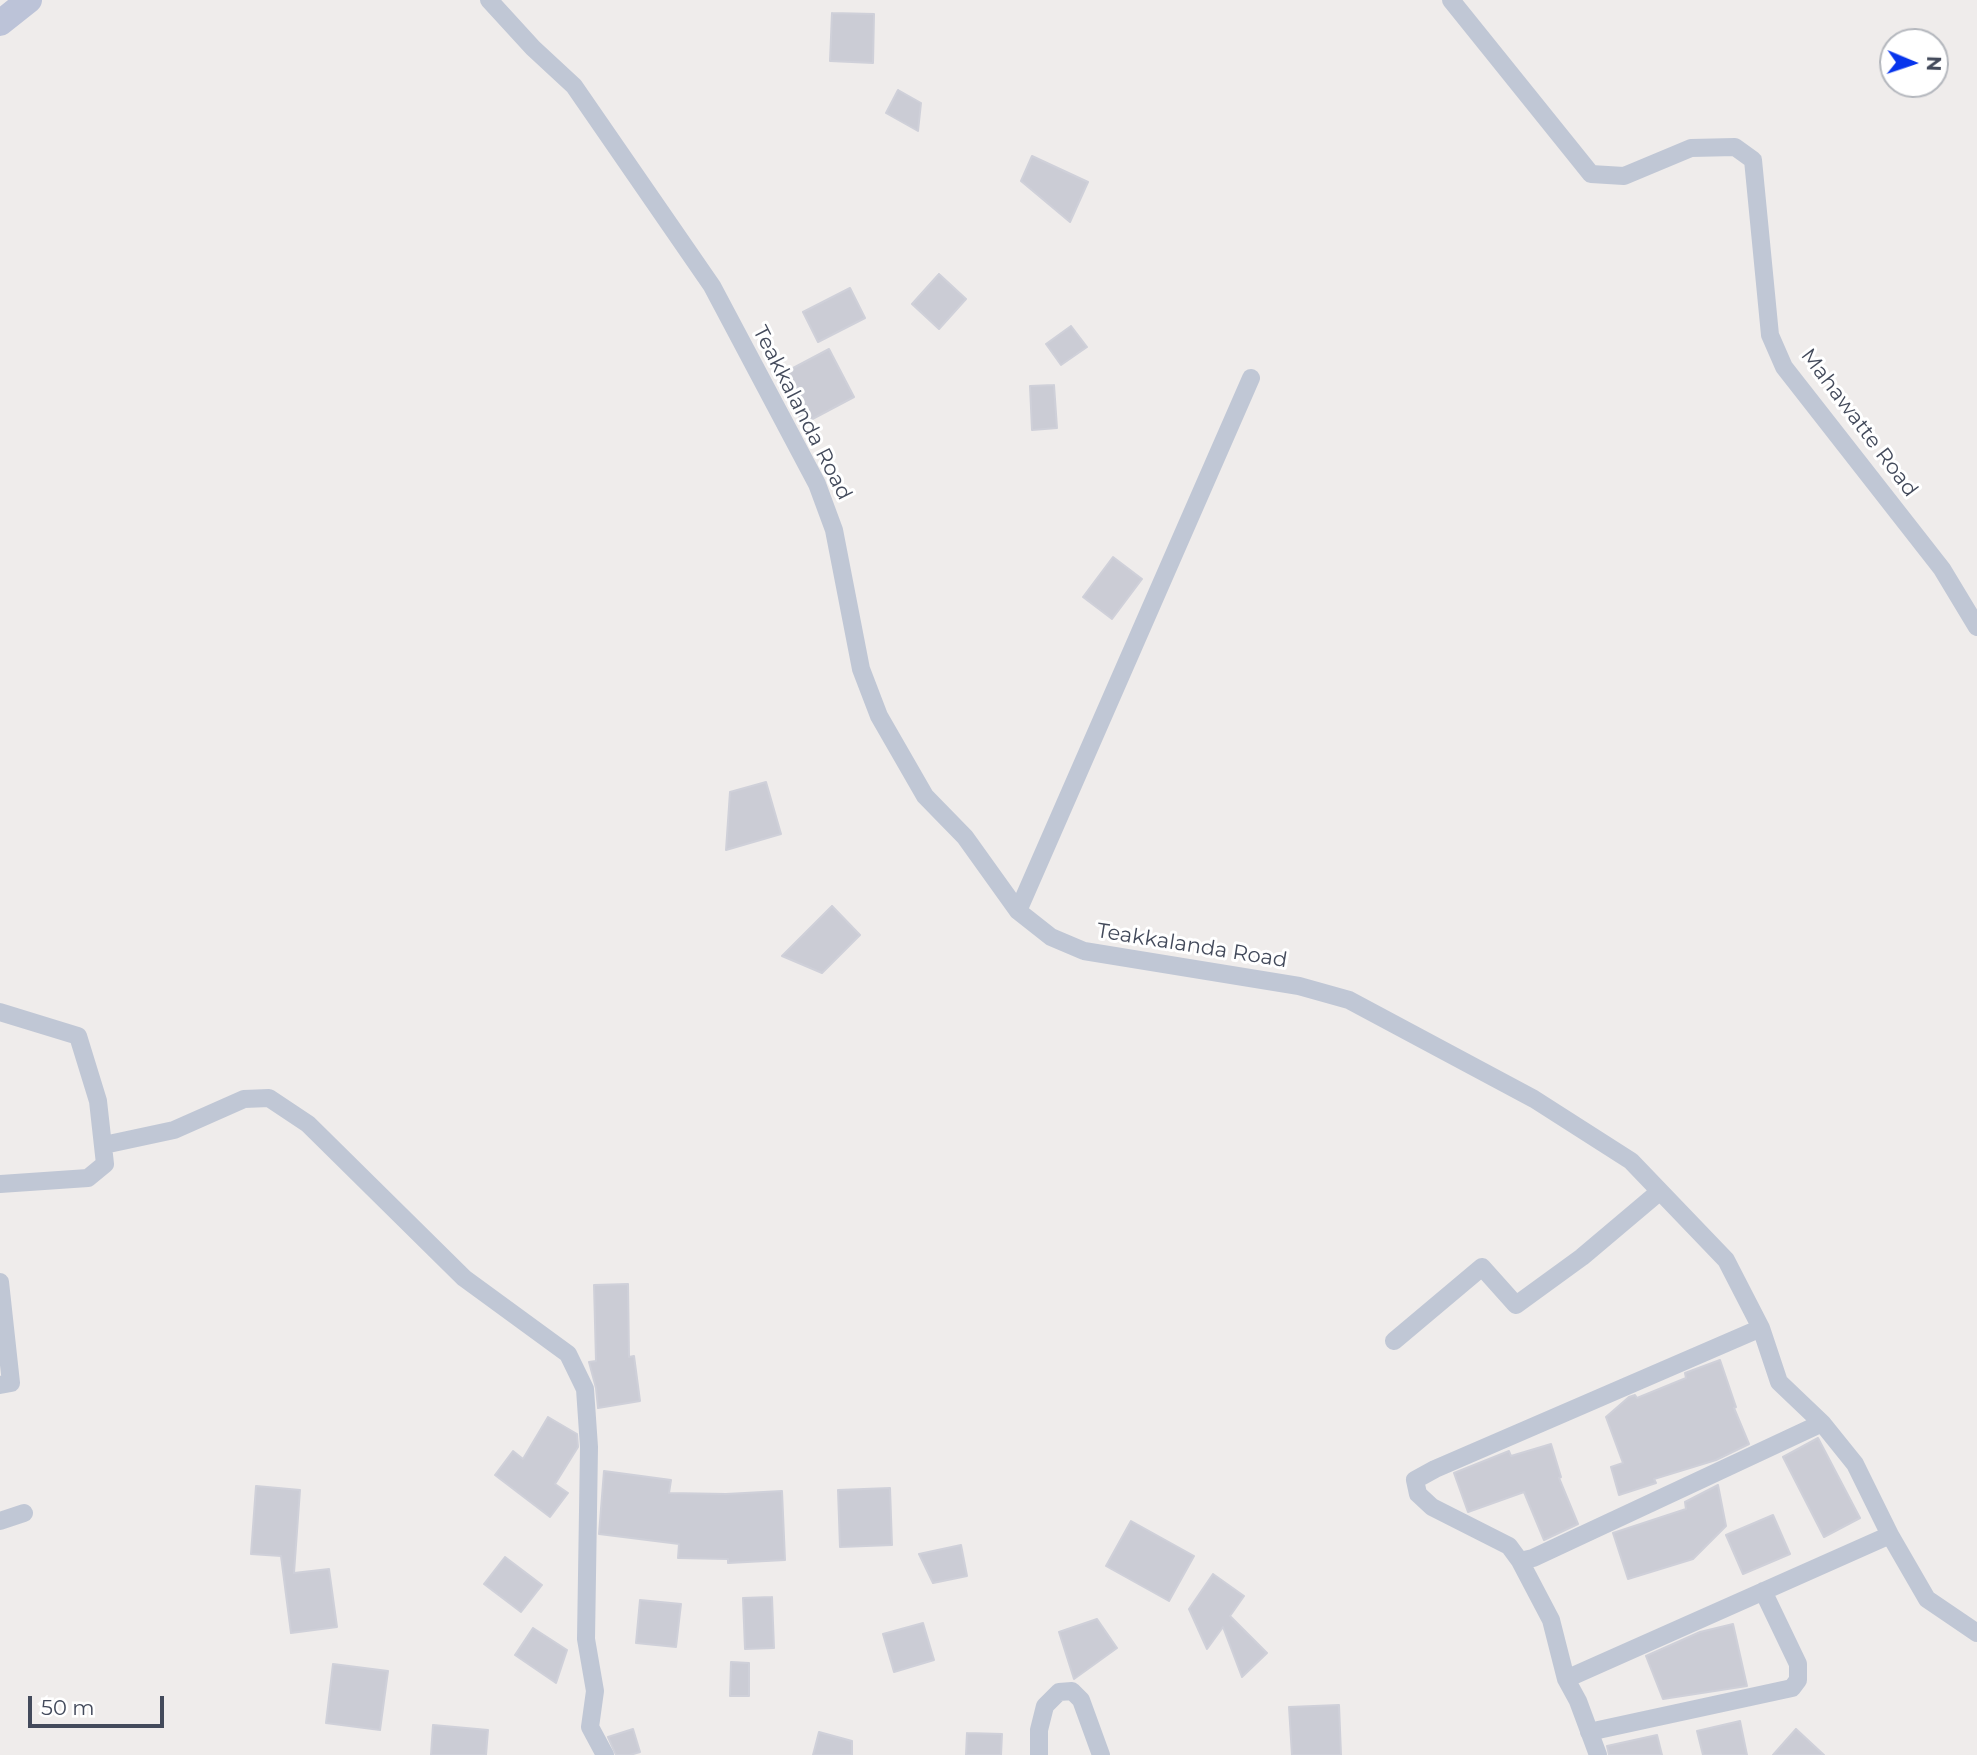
<!DOCTYPE html>
<html>
<head>
<meta charset="utf-8">
<style>
	body { margin:0 }
	#map { position:relative; width:1977px; height:1755px; overflow:hidden; background:#efeceb; font-family:Montserrat,sans-serif }
	canvas { display:block }
	.north { position:absolute; left:1879px; top:28px; width:70px; height:70px; box-sizing:border-box; background:#fff; border:2px solid #b4b7bd; border-radius:50%; rotate:92deg; font-size:19px; font-weight:700; line-height:28px; text-align:center; color:#434a5b }
	.north::after { content:''; display:block; margin:auto; width:24px; height:32px; background:#0835ec; clip-path:polygon(50% 0,100% 100%,50% 72%,0 100%) }
	.scale { position:absolute; left:28px; top:1696px; width:136px; height:32px; box-sizing:border-box; border:4px solid #434a5b; border-top:0; padding-left:9px; font-size:21px; line-height:24px; white-space:nowrap; color:#434a5b; -webkit-text-stroke:5px #fff; paint-order:stroke }
</style>
</head>
<body>
<div id="map">
<canvas width="1977" height="1755"></canvas>
<div class="north">N</div>
<div class="scale">50 m</div>
</div>
<script>
const ctx = document.querySelector('canvas').getContext('2d');
ctx.lineJoin = 'round';
function fillPath(path, color) { ctx.fillStyle = color; ctx.fill(path, 'evenodd'); }
const shape = rows => new Path2D(rows.map(r => 'M' + r).join(''));
function strokePath(path, color, width, dash) { ctx.strokeStyle = color; ctx.lineWidth = width; ctx.lineCap = dash ? 'butt' : 'round'; ctx.setLineDash(dash || []); ctx.stroke(path); }
function label(font, color, halo, rows, align = 'center') {
  ctx.font = font + ' Montserrat,sans-serif'; ctx.lineWidth = 6; ctx.setLineDash([]); ctx.textBaseline = 'middle'; ctx.strokeStyle = halo; ctx.fillStyle = color; for (const [text, x, y, turn = 0] of rows) {
    ctx.save(); ctx.translate(x, y); ctx.rotate((+turn || 0) * Math.PI / 180); ctx.textAlign = isNaN(turn) ? turn : align; if (halo) ctx.strokeText(text, 0, 0); ctx.fillText(text, 0, 0); ctx.restore();
  }
}
const building = shape([
	[832,13,874,14,873,63,830,61,832,13],
	[898,90,921,103,918,131,886,113,898,90],
	[1032,156,1088,182,1070,222,1021,181,1032,156],
	[939,274,966,299,939,329,912,304,939,274],
	[850,288,865,318,818,342,803,312,850,288],
	[1071,326,1087,347,1061,365,1046,344,1071,326],
	[829,349,854,397,803,424,778,376,829,349],
	[1054,385,1057,428,1032,430,1030,386,1054,385],
	[1113,557,1142,579,1112,619,1083,597,1113,557],
	[766,782,781,834,726,850,730,792,766,782],
	[832,906,860,935,822,973,782,956,832,906],
	[628,1284,629,1357,634,1356,640,1401,598,1408,596,1388,589,1362,596,1361,594,1285,628,1284],
	[1720,1360,1736,1407,1734,1408,1749,1444,1716,1460,1654,1479,1656,1483,1619,1495,1611,1467,1623,1463,1606,1417,1629,1397,1635,1395,1637,1398,1686,1378,1685,1373,1720,1360],
	[548,1417,577,1434,578,1447,555,1484,568,1493,550,1517,495,1475,513,1451,523,1459,548,1417],
	[1818,1438,1860,1518,1824,1537,1783,1457,1818,1438],
	[1551,1444,1561,1477,1559,1478,1578,1524,1544,1540,1524,1492,1468,1512,1454,1473,1509,1451,1511,1456,1551,1444],
	[604,1471,671,1480,669,1493,726,1494,782,1491,785,1560,728,1563,728,1559,678,1558,679,1544,599,1534,604,1471],
	[1718,1485,1726,1526,1693,1559,1628,1579,1613,1533,1686,1509,1685,1502,1718,1485],
	[256,1486,300,1490,294,1573,329,1569,337,1627,291,1633,281,1556,251,1554,256,1486],
	[890,1488,892,1545,840,1547,838,1490,890,1488],
	[1773,1515,1790,1554,1743,1574,1726,1535,1773,1515],
	[1131,1521,1194,1556,1169,1601,1106,1566,1131,1521],
	[961,1545,967,1576,933,1583,919,1554,961,1545],
	[505,1557,542,1585,521,1612,484,1584,505,1557],
	[1213,1574,1244,1596,1230,1616,1267,1653,1242,1677,1223,1627,1207,1649,1189,1609,1213,1574],
	[772,1597,774,1648,745,1649,743,1598,772,1597],
	[640,1600,681,1604,676,1647,636,1643,640,1600],
	[1097,1619,1117,1648,1074,1679,1059,1632,1097,1619],
	[923,1623,934,1660,894,1672,883,1634,923,1623],
	[1733,1624,1747,1686,1663,1699,1646,1656,1700,1632,1733,1624],
	[533,1628,567,1650,556,1683,515,1655,533,1628],
	[731,1662,749,1663,749,1696,730,1696,731,1662],
	[333,1664,388,1671,380,1730,326,1723,333,1664],
	[1339,1705,1341,1755,1292,1755,1289,1707,1339,1705],
	[1740,1721,1747,1755,1703,1755,1697,1731,1740,1721],
	[433,1725,488,1730,486,1755,431,1755,433,1725],
	[633,1729,640,1752,630,1755,616,1755,608,1737,633,1729],
	[1796,1729,1824,1755,1773,1755,1796,1729],
	[819,1732,852,1741,852,1755,813,1755,819,1732],
	[967,1733,1002,1734,1001,1755,966,1755,967,1733],
	[1657,1735,1662,1755,1609,1755,1607,1746,1657,1735]
]);
fillPath(building, '#cbccd5');
strokePath(building, '#cfd0d9', 2);
strokePath(shape([
	[489,0,533,48,574,86,712,286,817,484,834,530,861,669,879,716,925,796,965,837,1018,911,1051,937,1084,951,1299,986,1349,1000,1534,1099,1631,1161,1726,1260,1761,1328,1779,1382,1822,1423,1855,1464,1890,1535,1927,1599,1977,1633],
	[1451,0,1591,174,1624,176,1691,148,1735,147,1753,160,1770,335,1784,367,1942,569,1977,627],
	[1018,911,1251,378],
	[0,1012,78,1036,98,1101,105,1164,88,1178,0,1184],
	[104,1145,174,1130,244,1099,269,1098,308,1124,464,1278,568,1354,585,1389,589,1447,586,1639,595,1691,590,1727,605,1755],
	[0,1282,11,1383,0,1385],
	[1394,1341,1482,1267,1516,1305,1582,1257,1659,1192],
	[0,1521,24,1513],
	[1520,1561,1533,1558,1822,1423],
	[1566,1679,1890,1535],
	[1589,1732,1792,1688,1798,1680,1798,1664,1763,1591],
	[1039,1755,1039,1730,1045,1706,1059,1692,1072,1691,1081,1700,1101,1755],
	[1598,1755,1578,1701,1566,1679,1551,1620,1520,1561,1509,1546,1432,1507,1418,1494,1415,1480,1435,1469,1761,1328]
]), '#c0c7d5', 18);
strokePath(shape([
	[0,23,29,0]
]), '#bcc3d8', 26);
label('21px', '#434a5b', '#fff', [
	["Teakkalanda Road",802,413,63],
	["Mahawatte Road",1859,423,53],
	["Teakkalanda Road",1192,946,9]
]);
</script>
</body>
</html>
